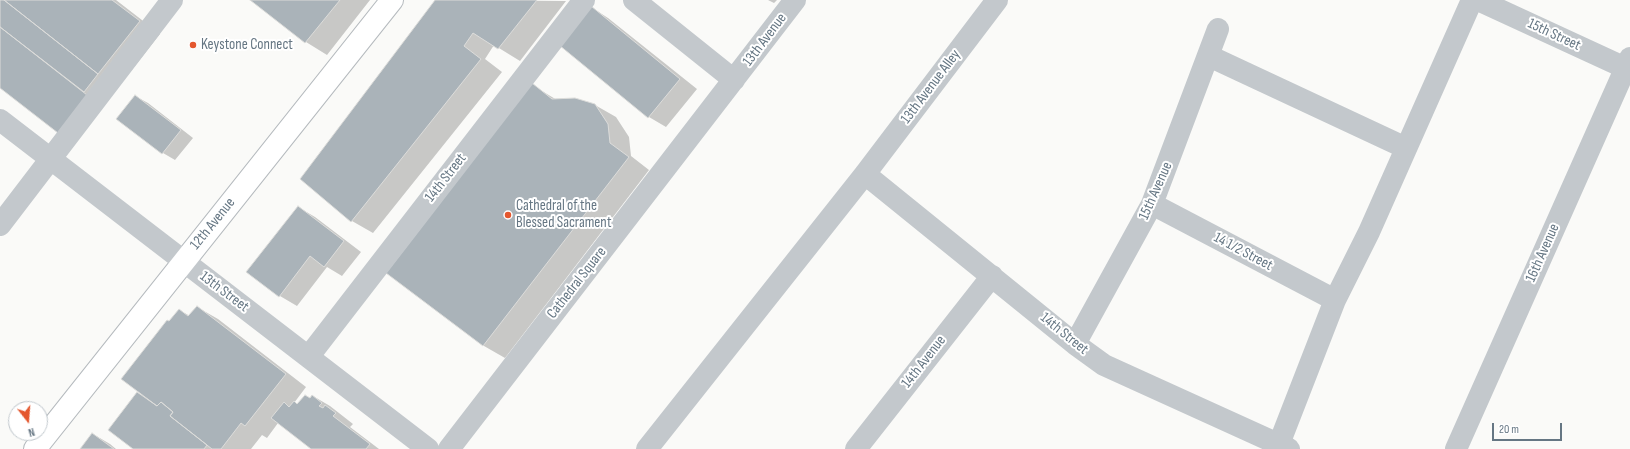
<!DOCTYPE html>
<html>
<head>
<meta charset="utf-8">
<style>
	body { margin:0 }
	#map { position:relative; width:1630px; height:449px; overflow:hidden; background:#fafaf8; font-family:"Sofia Sans Condensed",sans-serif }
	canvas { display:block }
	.north { position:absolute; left:8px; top:401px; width:40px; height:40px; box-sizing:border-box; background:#fff; border:1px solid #c1c8cd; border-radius:50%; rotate:163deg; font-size:11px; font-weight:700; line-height:16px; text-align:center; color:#657683 }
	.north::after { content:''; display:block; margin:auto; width:14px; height:18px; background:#e4572e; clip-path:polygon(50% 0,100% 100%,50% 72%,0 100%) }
	.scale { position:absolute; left:1492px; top:423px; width:70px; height:18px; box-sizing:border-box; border:2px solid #657683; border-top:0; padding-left:5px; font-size:12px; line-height:14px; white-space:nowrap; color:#657683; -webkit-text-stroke:3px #fff; paint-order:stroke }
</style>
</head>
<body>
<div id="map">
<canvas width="1630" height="449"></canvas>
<div class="north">N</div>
<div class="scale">20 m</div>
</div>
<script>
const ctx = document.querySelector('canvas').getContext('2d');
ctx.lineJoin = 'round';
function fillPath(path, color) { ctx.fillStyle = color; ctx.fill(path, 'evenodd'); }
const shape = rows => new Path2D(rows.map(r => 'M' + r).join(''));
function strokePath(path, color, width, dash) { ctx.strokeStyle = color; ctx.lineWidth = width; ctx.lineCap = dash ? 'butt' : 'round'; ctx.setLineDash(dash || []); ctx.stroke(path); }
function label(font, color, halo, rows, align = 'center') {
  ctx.font = font + ' "Sofia Sans Condensed",sans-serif'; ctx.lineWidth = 4; ctx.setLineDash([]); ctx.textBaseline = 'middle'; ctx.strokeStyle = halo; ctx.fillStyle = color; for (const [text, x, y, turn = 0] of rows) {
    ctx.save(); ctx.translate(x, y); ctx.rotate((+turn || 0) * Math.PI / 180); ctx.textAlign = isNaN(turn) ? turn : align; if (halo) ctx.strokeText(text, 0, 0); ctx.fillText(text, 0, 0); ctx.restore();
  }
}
fillPath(shape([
	[0,0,116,0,160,34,120,85,101,103,0,87],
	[252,0,370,0,327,55,306,42],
	[436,0,566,1,520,61,494,45,485,59,502,72,373,233,352,221,301,179],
	[768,0,777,0,774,3],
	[591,7,608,18,697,89,666,127,649,117,560,45],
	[532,85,557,100,595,105,616,117,629,137,631,156,649,170,505,358,484,346,388,272],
	[135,96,148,103,193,138,175,160,163,153],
	[298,207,315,217,361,252,342,276,327,267,297,306,280,296],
	[197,307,218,319,306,387,294,403,298,405,313,396,330,406,353,424,350,427,379,449,313,449,278,423,267,438,262,435,251,449,135,449,141,395,170,322,179,310,190,316],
	[93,434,110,444,116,449,82,449]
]), '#0003');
const building = shape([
	[0,0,4,0,98,74,84,92,0,27,0,0],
	[4,0,112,0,140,21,98,74,4,0],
	[250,0,340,0,305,43,250,0],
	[435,0,537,0,498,49,473,33,464,46,481,59,351,222,300,179,435,0],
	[591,6,680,79,648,118,559,45,591,6],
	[0,27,87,95,58,133,0,88,0,27],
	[532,83,552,99,575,98,595,104,608,124,610,143,629,157,483,346,386,273,532,83],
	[135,95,181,130,162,154,116,119,135,95],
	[298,206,344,241,324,267,310,256,279,297,246,272,298,206],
	[197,306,286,374,245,426,241,423,221,449,212,449,170,416,173,412,161,402,157,406,121,379,167,320,169,321,179,309,188,316,197,306],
	[137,392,157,406,161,402,173,412,170,416,207,445,204,449,133,449,108,430,137,392],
	[305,395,310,398,312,395,322,403,319,406,323,408,325,405,336,413,333,416,370,444,366,449,311,449,271,418,284,402,289,407,294,401,297,404,305,395],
	[92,433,114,449,80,449,92,433]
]);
fillPath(building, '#aab3b9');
strokePath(building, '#dcdcda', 1);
const major = shape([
	[35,449,392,0]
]);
strokePath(major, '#b5babe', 24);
strokePath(shape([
	[634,0,734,80],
	[1478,0,1630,70],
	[1209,56,1406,148],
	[0,120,428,449],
	[865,174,1075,344,1104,365,1289,449],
	[1152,204,1335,300],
	[0,225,172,0],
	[1075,344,1152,204,1218,29],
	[309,356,584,0],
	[1279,444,1335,300,1369,232,1472,0],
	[449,449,795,0],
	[647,449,865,174,997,0],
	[856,449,992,276],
	[1456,449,1630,58]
]), '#c3c8cc', 22);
strokePath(major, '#fff', 22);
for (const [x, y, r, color] of [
	[193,45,4,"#e4572e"],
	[508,215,4,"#e4572e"]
]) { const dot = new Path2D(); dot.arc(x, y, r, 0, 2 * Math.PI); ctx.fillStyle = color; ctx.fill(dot); strokePath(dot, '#fff', 1.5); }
label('15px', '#657683', '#fff', [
	["15th Street",1554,35,25],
	["13th Avenue",765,40,-53],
	["13th Avenue Alley",931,87,-53],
	["14th Street",446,178,-52],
	["15th Avenue",1156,191,-66],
	["12th Avenue",213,224,-51],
	["14 1/2 Street",1243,252,28],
	["16th Avenue",1543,253,-66],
	["Cathedral Square",577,283,-52],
	["13th Street",224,292,37],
	["14th Street",1064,334,39],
	["14th Avenue",924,362,-52]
]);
label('15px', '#657683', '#fff', [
	["Keystone Connect",201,45],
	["Cathedral of the",516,206],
	["Blessed Sacrament",516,223]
], 'left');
</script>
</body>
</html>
